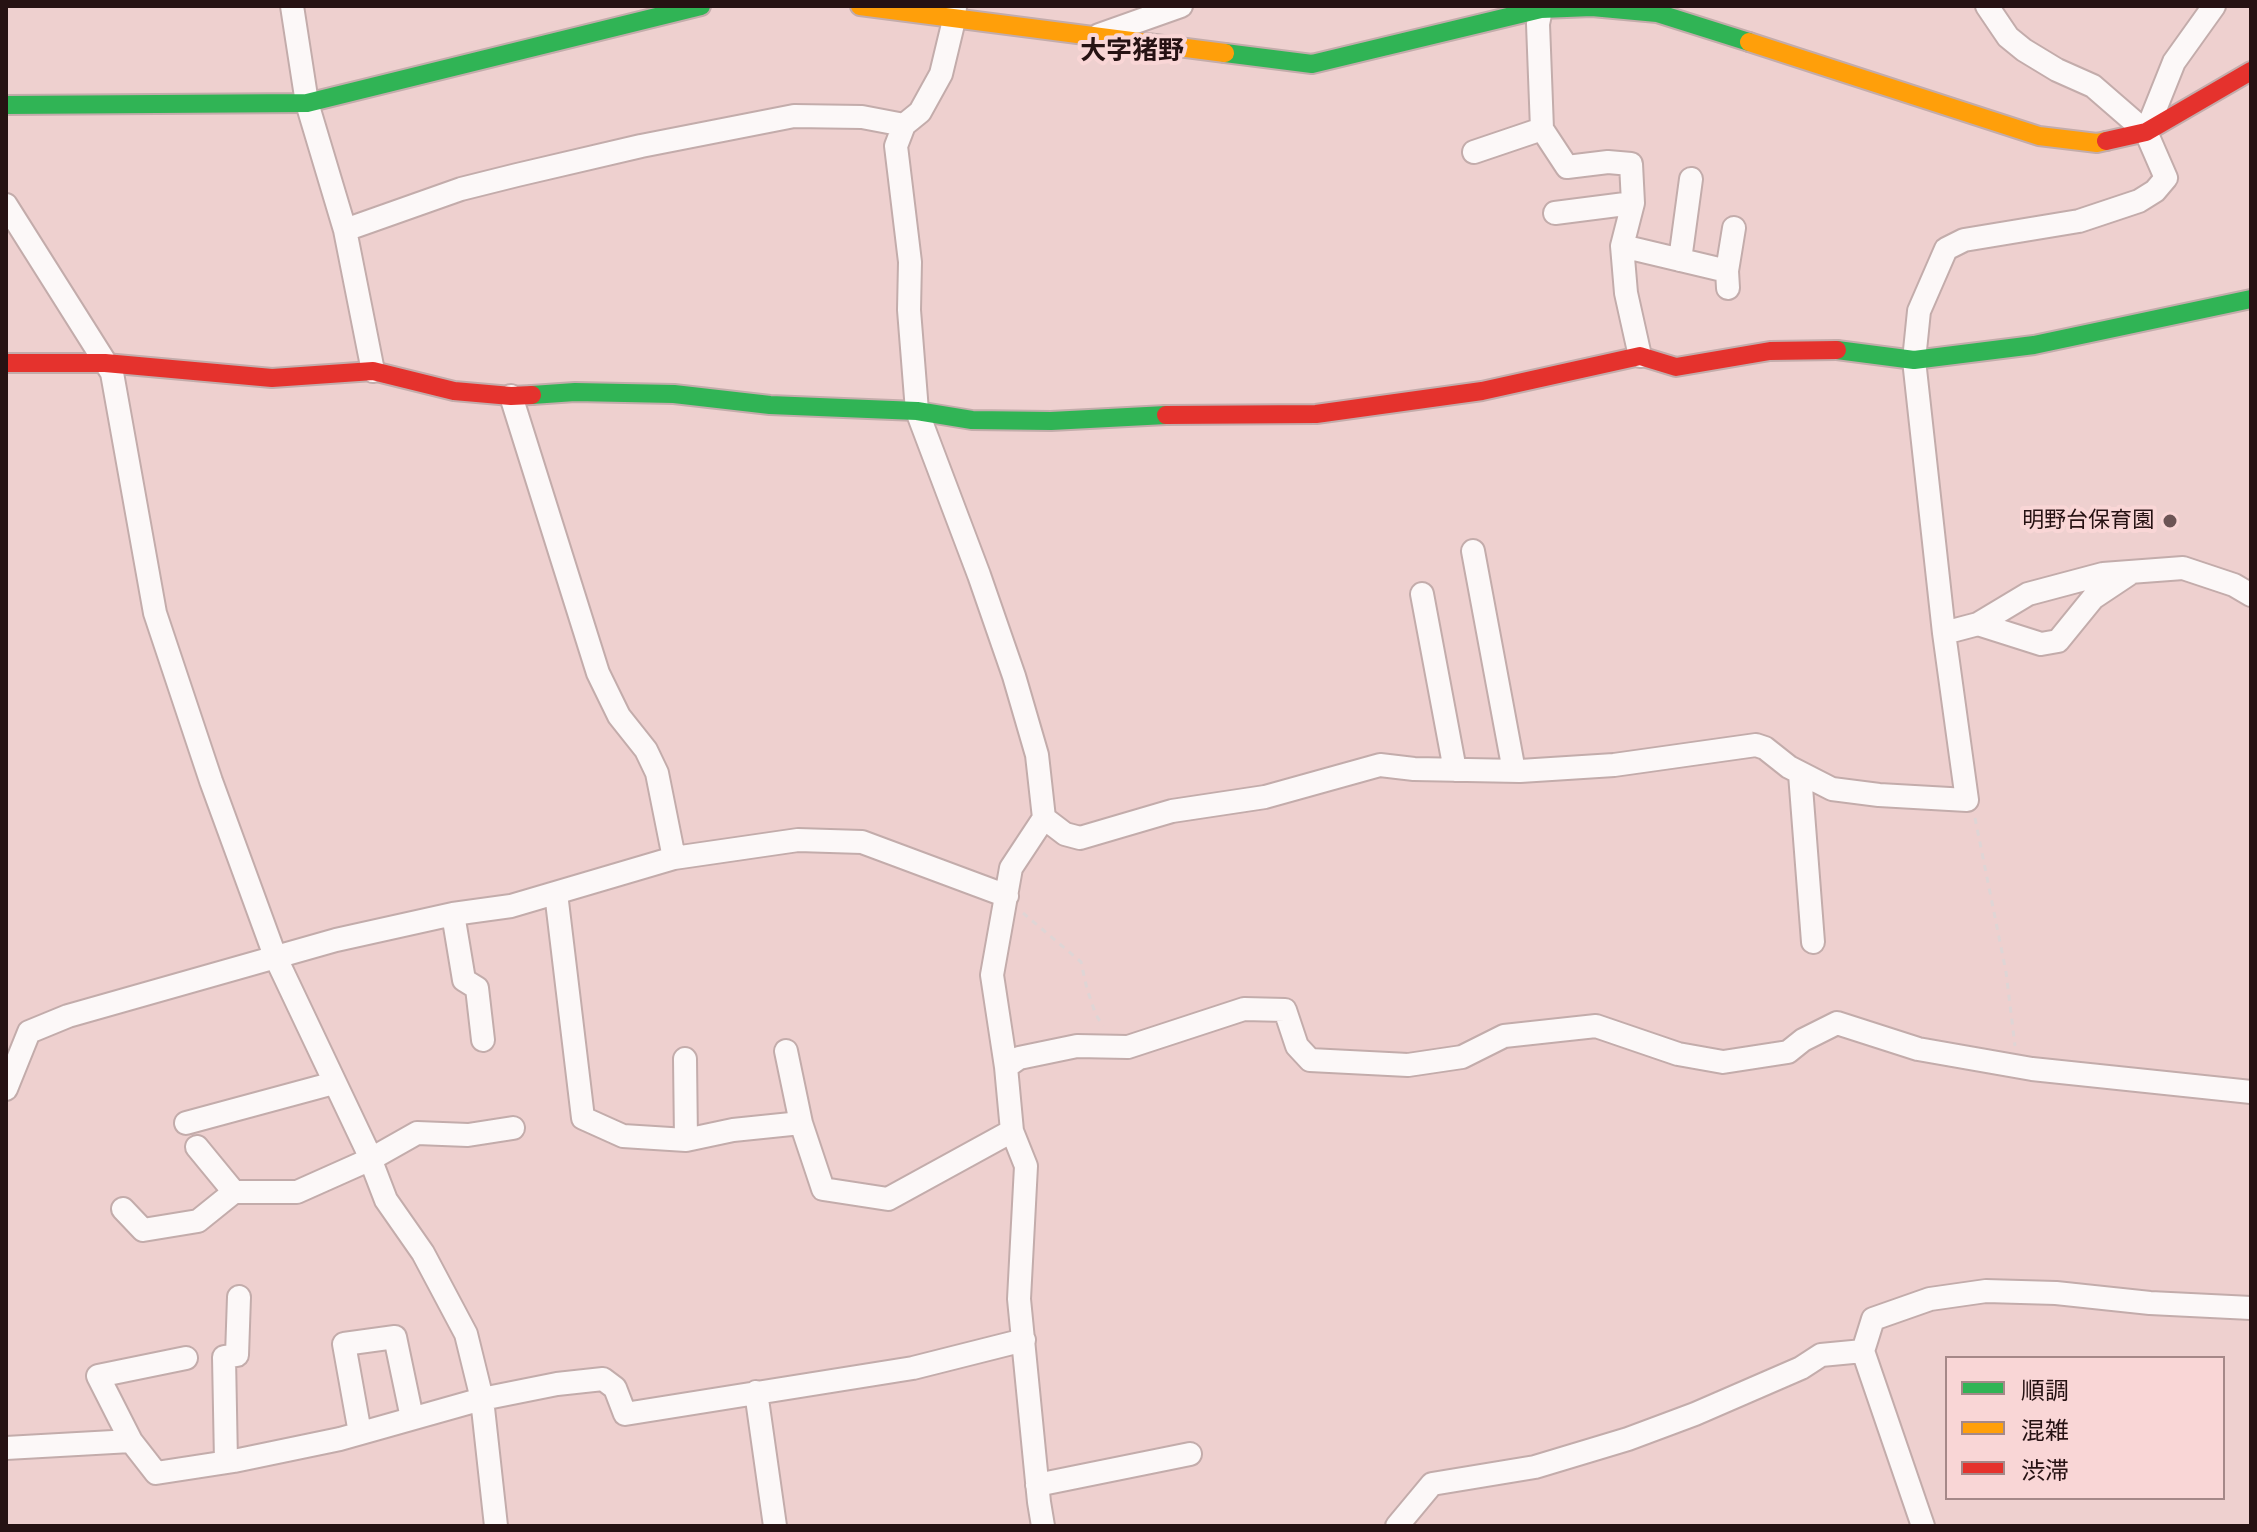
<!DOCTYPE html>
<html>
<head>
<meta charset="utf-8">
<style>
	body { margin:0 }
	#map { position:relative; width:2257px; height:1532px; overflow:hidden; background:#eed0cf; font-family:"Open Sans","Noto Sans JP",sans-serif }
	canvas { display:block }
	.frame { position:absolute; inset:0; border:8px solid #261213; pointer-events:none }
	.legend { position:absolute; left:1945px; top:1356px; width:280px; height:144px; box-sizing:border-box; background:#f9d6d6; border:2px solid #a58888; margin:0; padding:10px 14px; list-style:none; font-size:24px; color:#261213 }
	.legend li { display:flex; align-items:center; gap:16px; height:40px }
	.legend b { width:40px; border:2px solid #a58888 }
</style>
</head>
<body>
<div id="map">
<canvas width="2257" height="1532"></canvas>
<div class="frame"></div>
<ul class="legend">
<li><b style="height:10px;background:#30b455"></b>順調</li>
<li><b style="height:10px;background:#ff9f0a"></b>混雑</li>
<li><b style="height:10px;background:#e5322d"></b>渋滞</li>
</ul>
</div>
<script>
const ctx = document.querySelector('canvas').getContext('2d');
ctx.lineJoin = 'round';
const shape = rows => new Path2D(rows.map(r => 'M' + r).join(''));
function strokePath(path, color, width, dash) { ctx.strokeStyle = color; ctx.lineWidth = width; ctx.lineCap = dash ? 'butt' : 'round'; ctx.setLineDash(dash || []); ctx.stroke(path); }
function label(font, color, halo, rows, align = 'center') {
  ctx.font = font + ' "Open Sans","Noto Sans JP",sans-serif'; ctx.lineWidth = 8; ctx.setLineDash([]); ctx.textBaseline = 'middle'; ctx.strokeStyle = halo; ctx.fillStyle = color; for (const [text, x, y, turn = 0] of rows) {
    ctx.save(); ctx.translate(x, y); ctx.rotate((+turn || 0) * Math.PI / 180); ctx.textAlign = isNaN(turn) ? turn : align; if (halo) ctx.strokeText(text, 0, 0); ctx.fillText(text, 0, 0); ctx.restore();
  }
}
const street = shape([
	[292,6,307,103,345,230,373,371],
	[955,7,954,20,941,74,920,112,904,125,896,146,910,262,909,310,917,411,979,575,1014,676,1037,755,1044,818,1011,868,992,975,1006,1067,1012,1131,1026,1166,1019,1299,1039,1502,1043,1526],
	[1541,9,1538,24,1542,129,1567,167,1608,162,1631,164,1633,203,1622,246,1626,293,1640,356],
	[1099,35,1181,6],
	[2146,132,2174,62,2214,6],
	[1474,152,1542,129],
	[6,205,112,373,155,613,211,781,275,956,366,1148,386,1200,423,1253,466,1334,482,1399,496,1526],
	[1555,213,1633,203],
	[345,230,461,189,517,175,641,146,794,116,862,117,904,125],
	[1622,246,1727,271,1728,288],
	[1680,260,1691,179],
	[1727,271,1734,228],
	[511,396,598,673,619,716,646,750,657,773,674,858],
	[1473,551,1514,771],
	[1422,594,1455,770],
	[1978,624,2041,644,2058,641,2093,598,2129,574],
	[1944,633,1978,624,2028,594,2103,574,2183,568,2234,585,2251,595],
	[1800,774,1813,942],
	[1044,818,1065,834,1080,838,1172,811,1265,797,1380,765,1414,769,1520,771,1614,765,1756,745,1765,748,1789,767,1832,789,1879,795,1967,800,1944,633,1914,360,1919,311,1946,249,1964,240,2079,221,2139,201,2155,191,2166,178,2146,132,2093,86,2057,70,2024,50,2008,37,1987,6],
	[556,893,583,1118,623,1136,686,1140,733,1130,801,1123,823,1189,888,1199,1012,1131],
	[453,914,464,980,477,988,483,1040],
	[786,1051,801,1123],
	[685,1059,686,1140],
	[1006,1067,1019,1058,1077,1046,1128,1047,1244,1009,1285,1010,1297,1046,1310,1060,1408,1065,1462,1057,1504,1036,1596,1026,1678,1054,1723,1062,1788,1052,1803,1040,1837,1023,1918,1049,2032,1069,2251,1092],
	[6,1089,29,1032,68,1016,336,940,453,914,511,906,674,858,798,840,862,842,1007,896],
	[186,1123,334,1083],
	[197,1147,234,1192,297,1192,371,1159,417,1133,468,1135,513,1128],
	[123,1209,143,1230,198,1221,234,1192],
	[756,1392,775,1526],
	[360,1433,344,1344,395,1337,412,1418],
	[131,1441,98,1376,186,1358],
	[6,1448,131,1441,156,1473,234,1461,340,1439,482,1399,557,1384,603,1379,615,1388,625,1414,913,1368,1024,1340],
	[226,1462,224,1357,237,1355,239,1297],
	[1037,1485,1190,1454],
	[1397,1526,1432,1484,1535,1467,1628,1439,1695,1414,1801,1368,1821,1355,1863,1351],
	[1923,1526,1863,1351,1873,1319,1930,1299,1986,1291,2056,1293,2150,1303,2251,1308]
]);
const fast = shape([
	[1225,53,1312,64,1541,9,1592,7,1657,13,1749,42],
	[6,105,307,103,701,6],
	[1837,350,1914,360,2034,345,2251,299],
	[532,395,575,392,674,394,770,405,917,411,972,420,1051,421,1166,415]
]);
const slow = shape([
	[860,6,1225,53],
	[1749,42,2039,136,2097,143,2106,141]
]);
const jam = shape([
	[2106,141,2146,132,2251,71],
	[6,363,105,363,272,378,373,371,454,391,511,396,532,395],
	[1166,415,1316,414,1482,391,1640,356,1676,367,1770,351,1837,350]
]);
strokePath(street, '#c3acab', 26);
strokePath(fast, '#c3acab', 22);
strokePath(slow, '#c3acab', 22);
strokePath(jam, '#c3acab', 22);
strokePath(shape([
	[1975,818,2006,972,2015,1046],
	[1023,913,1081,962,1087,989,1096,1015,1103,1026]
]), '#dfd5d5', 3, [6, 6]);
strokePath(street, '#fcf8f8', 22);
strokePath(fast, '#30b455', 18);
strokePath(slow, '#ff9f0a', 18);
strokePath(jam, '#e5322d', 18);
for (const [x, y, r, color] of [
	[2170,521,8,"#6c5455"]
]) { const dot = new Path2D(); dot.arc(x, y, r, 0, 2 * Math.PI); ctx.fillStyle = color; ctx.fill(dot); strokePath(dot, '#f9d6d6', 3); }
label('22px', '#261213', '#f9d6d6', [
	["明野台保育園",2154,521]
], 'right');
label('bold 26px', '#261213', '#f9d6d6', [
	["大字猪野",1132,52]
]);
</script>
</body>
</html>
